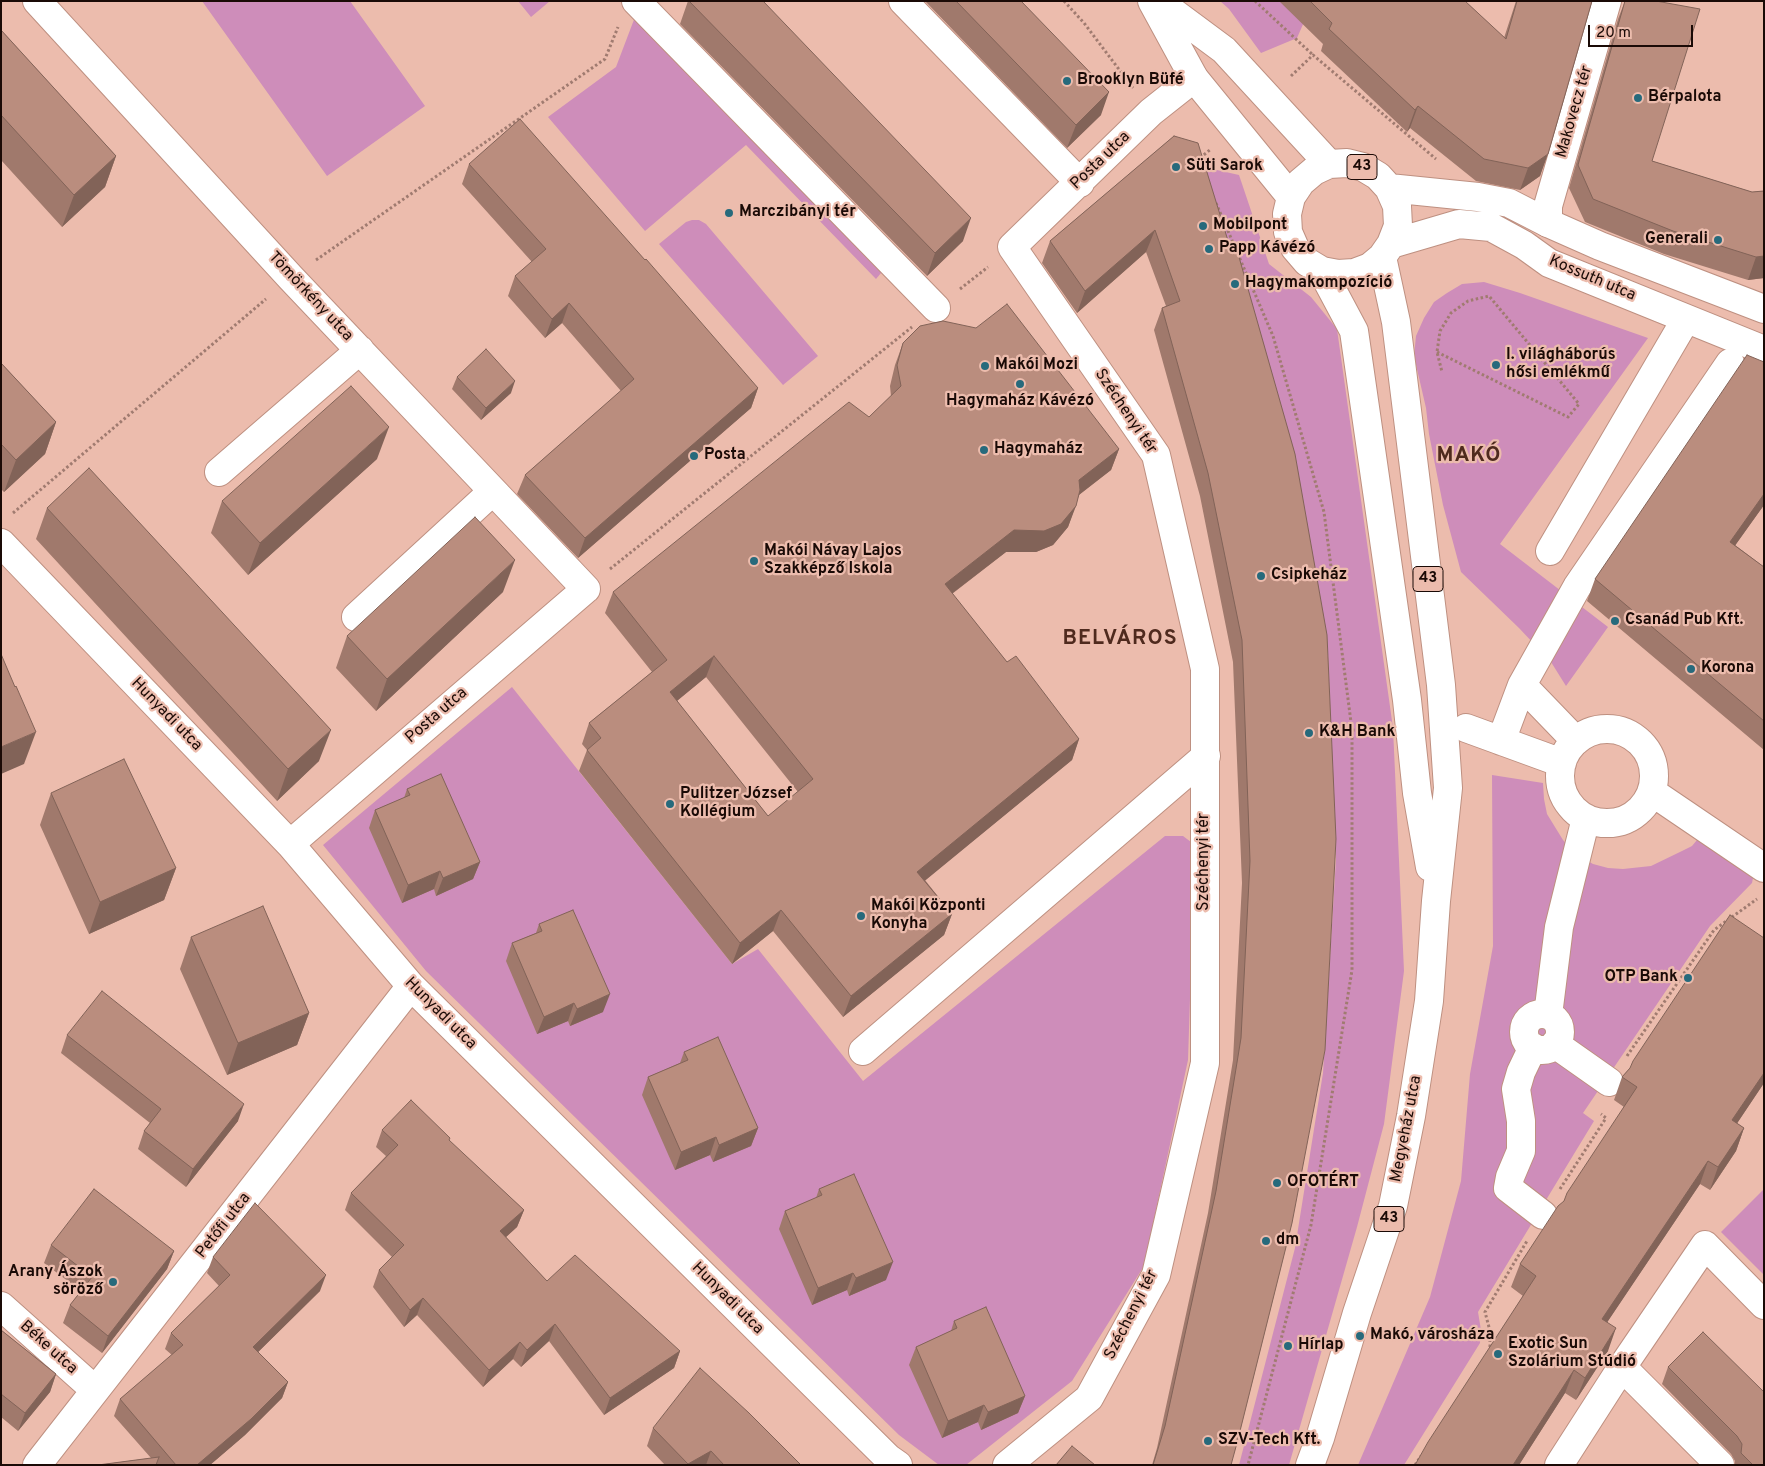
<!DOCTYPE html>
<html>
<head>
<meta charset="utf-8">
<style>
	body { margin:0 }
	#map { position:relative; width:1765px; height:1466px; overflow:hidden; background:#ecbcad; font-family:Overpass,sans-serif }
	canvas { display:block }
	.frame { position:absolute; inset:0; border:2px solid #1a0a06; pointer-events:none }
	.scale { position:absolute; left:1588px; top:25px; width:105px; height:22px; box-sizing:border-box; border:2px solid #1a0a06; border-top:0; padding-left:6px; font-size:15px; line-height:18px; white-space:nowrap; color:#1a0a06; -webkit-text-stroke:4px #ecbcad; paint-order:stroke }
</style>
</head>
<body>
<div id="map">
<canvas width="1765" height="1466"></canvas>
<div class="frame"></div>
<div class="scale">20 m</div>
</div>
<script>
const ctx = document.querySelector('canvas').getContext('2d');
ctx.lineJoin = 'round';
function fillPath(path, color) { ctx.fillStyle = color; ctx.fill(path, 'evenodd'); }
const shape = rows => new Path2D(rows.map(r => 'M' + r).join(''));
function strokePath(path, color, width, dash) { ctx.strokeStyle = color; ctx.lineWidth = width; ctx.lineCap = dash ? 'butt' : 'round'; ctx.setLineDash(dash || []); ctx.stroke(path); }
function label(font, color, halo, rows, align = 'center') {
  ctx.font = font + ' Overpass,sans-serif'; ctx.lineWidth = 4.5; ctx.setLineDash([]); ctx.textBaseline = 'middle'; ctx.strokeStyle = halo; ctx.fillStyle = color; for (const [text, x, y, turn = 0] of rows) {
    ctx.save(); ctx.translate(x, y); ctx.rotate((+turn || 0) * Math.PI / 180); ctx.textAlign = isNaN(turn) ? turn : align; if (halo) ctx.strokeText(text, 0, 0); ctx.fillText(text, 0, 0); ctx.restore();
  }
}
fillPath(shape([
	[202,1,350,1,425,106,327,176],
	[518,1,550,1,531,17],
	[1220,1,1282,1,1304,22,1297,38,1261,53,1229,9],
	[635,17,886,267,876,279,746,145,645,231,548,117,616,67],
	[1199,166,1239,175,1269,264,1311,297,1337,329,1393,728,1404,971,1384,1124,1357,1227,1289,1465,1239,1465,1295,1248,1323,1073,1336,859,1328,654,1296,472],
	[692,220,699,220,706,224,818,356,783,385,659,244,686,222],
	[1484,282,1520,293,1648,338,1500,544,1608,627,1566,686,1551,662,1519,628,1461,572,1443,505,1429,434,1426,408,1414,356,1416,336,1424,318,1434,302,1447,293,1462,284],
	[512,687,732,964,758,949,863,1081,1165,836,1183,836,1195,845,1188,1060,1144,1266,1072,1381,966,1465,939,1465,899,1435,426,971,323,845],
	[1492,775,1543,783,1544,799,1547,814,1563,840,1573,852,1593,864,1608,868,1623,869,1651,866,1682,851,1692,846,1697,840,1709,837,1754,873,1752,883,1710,926,1583,1113,1594,1121,1478,1312,1481,1330,1480,1343,1404,1465,1358,1465,1430,1297,1461,1181,1470,1074,1493,946],
	[1764,1189,1764,1275,1721,1232]
]), '#ce8dba');
const minor = shape([
	[37,1,291,278,586,589,290,844],
	[636,1,936,308],
	[903,1,1080,183],
	[1548,223,1548,206,1607,1],
	[219,472,360,350],
	[1,543,290,844,411,986,888,1458,898,1465],
	[1550,551,1686,319],
	[356,617,493,491],
	[1522,685,1576,741],
	[1466,728,1562,763],
	'1560 776a47 47 0 1 1 94 0a47 47 0 1 1-94 0Z',
	[1501,741,1522,685,1577,587,1730,363],
	[1652,792,1764,868],
	'1524 1032a18 18 0 1 1 36 0a18 18 0 1 1-36 0Z',
	[1548,1015,1559,927,1586,818],
	[1555,1044,1609,1082],
	[1533,1047,1521,1072,1516,1089,1521,1121,1521,1151,1510,1177,1508,1188,1543,1215],
	[863,1051,1206,756],
	[1,1306,95,1390],
	[1622,1367,1705,1245,1764,1305],
	[37,1465,411,986],
	[1007,1465,1089,1398,1156,1275,1205,1063,1205,669,1156,455,1012,247,1151,112,1194,78],
	[1559,1465,1622,1367,1720,1465]
]);
const major = shape([
	[1152,1,1194,78,1291,197],
	[1158,1,1224,50,1329,164],
	[1389,188,1478,197,1509,203,1548,223,1600,246,1764,309],
	[1391,244,1459,224,1491,227,1524,245,1549,263,1764,350],
	[1322,271,1338,274,1354,273,1370,267,1382,257,1391,244,1398,226,1397,206,1389,188,1378,176,1363,167,1347,163,1329,164,1314,171,1301,182,1291,197,1287,214,1288,232,1295,248,1307,262,1322,271,1354,331,1407,700,1417,793,1430,867],
	[1310,1465,1320,1438,1357,1313,1393,1206,1411,1116,1429,1001,1436,901,1448,788,1441,685,1396,322,1382,257]
]);
strokePath(minor, '#be9081', 30);
strokePath(major, '#be9081', 30);
strokePath(shape([
	[1064,1,1084,23,1133,88],
	[1255,1,1313,55],
	[1291,76,1313,55,1436,159],
	[1200,158,1211,149],
	[1216,203,1273,336,1324,512,1352,730,1352,970,1311,1225,1248,1465],
	[316,260,605,59,618,27],
	[960,289,988,267],
	[1437,352,1568,417,1579,404,1489,296,1468,301,1451,313,1440,331,1437,352,1442,372],
	[13,513,266,299],
	[610,569,912,327],
	[1332,731,1378,729],
	[1627,1056,1714,930,1757,899],
	[1560,1189,1606,1118,1601,1114],
	[1490,1347,1490,1331,1485,1312,1527,1241],
	[1415,1465,1421,1456]
]), '#a07b70', 3, [2.5, 2.5]);
strokePath(minor, '#fff', 28);
strokePath(major, '#fff', 28);
fillPath(shape([
	[688,1,763,1,963,241,927,276,680,24],
	[925,1,1021,1,1101,115,1067,148],
	[1279,1,1465,1,1504,38,1516,1,1592,1,1540,176,1520,190,1476,181,1410,128,1407,132,1321,51,1323,44],
	[1625,1,1652,161,1752,192,1764,191,1764,278,1748,280,1664,254,1585,222,1569,188,1618,19],
	[1,30,116,156,105,187,62,227,1,160],
	[1174,136,1229,244,1295,454,1231,1465,1152,1465,1157,1448,1208,1213,1233,1060,1242,883,1233,662,1200,496,1154,330,1162,308,1166,306,1146,252,1077,313,1042,263,1050,241],
	[469,164,758,388,751,408,578,558,517,494,525,475,621,391,562,323,545,338,508,296,515,276,532,262,462,184],
	[903,343,1119,449,1111,470,1079,495,1068,527,1053,545,1036,552,1006,552,952,594,1007,662,1079,739,1072,760,925,880,952,914,944,935,843,1017,773,931,732,964,579,771,587,750,582,744,589,723,652,672,605,613,613,592,869,417,891,396,890,386,895,365],
	[706,677,798,792,768,816,677,701],
	[1764,362,1764,505,1735,545,1764,567,1764,750,1587,601,1595,579],
	[1,363,56,422,45,454,4,492,1,489],
	[457,377,511,393,481,420,452,389],
	[377,459,248,575,211,533,222,501],
	[47,508,319,761,277,801,36,539],
	[503,592,376,711,336,668,347,636],
	[407,789,480,862,473,879,436,896,434,889,402,903,369,828,375,810,404,798],
	[51,793,176,868,164,900,89,934,40,825],
	[539,924,603,1012,570,1026,568,1021,537,1034,506,961,512,943,536,933],
	[191,937,309,1013,297,1045,227,1075,180,969],
	[1764,938,1764,1083,1737,1123,1744,1128,1736,1151,1710,1190,1700,1184,1607,1322,1608,1351,1576,1400,1565,1393,1519,1465,1415,1465,1523,1296,1511,1287,1520,1264,1564,1201,1624,1107,1614,1100,1622,1077,1630,1068],
	[67,1035,238,1121,186,1187,138,1149,144,1131,150,1123,61,1053],
	[684,1052,758,1128,751,1146,713,1162,710,1155,675,1170,642,1095,648,1077,680,1063],
	[382,1130,449,1141,524,1210,517,1227,506,1237,547,1281,680,1351,674,1368,604,1415,549,1341,521,1367,513,1359,483,1387,417,1315,404,1327,373,1287,379,1270,392,1257,345,1210,351,1193,386,1156,376,1147],
	[819,1189,886,1280,849,1296,847,1290,812,1305,779,1229,785,1211,816,1198],
	[51,1245,174,1251,167,1269,102,1353,63,1323,70,1305,81,1291,44,1263],
	[213,1257,320,1291,258,1352,288,1382,282,1398,245,1435,210,1465,98,1465,151,1458,114,1416,120,1399,172,1355,165,1349,171,1333,219,1286,207,1273],
	[954,1321,1025,1396,1018,1413,981,1430,978,1422,942,1438,909,1365,916,1347,951,1331],
	[1,1330,56,1374,50,1392,18,1431,1,1417],
	[1668,1367,1764,1392,1764,1465,1735,1465,1735,1461,1731,1454,1662,1384],
	[653,1428,801,1465,665,1465,647,1446]
]), '#a0796c');
fillPath(shape([
	[1109,92,1101,115,1067,148,1076,125],
	[1418,106,1410,128,1407,132,1415,110],
	[1548,154,1540,176,1520,190,1528,168],
	[116,156,105,187,62,227,74,195],
	[971,218,963,241,927,276,935,253],
	[1155,230,1146,252,1077,313,1085,291],
	[1764,256,1764,278,1748,280,1756,257],
	[569,303,562,323,545,338,552,319],
	[515,381,511,393,481,420,486,408],
	[758,388,751,408,578,558,585,538],
	[56,422,45,454,4,492,16,460],
	[389,427,377,459,248,575,260,543],
	[1119,449,1111,470,1071,501,1079,480],
	[1764,494,1764,505,1722,564,1730,542],
	[1076,506,1068,527,1053,545,1036,552,1006,552,937,605,945,584,1014,530],
	[515,560,503,592,376,711,387,679],
	[714,656,706,677,662,713,670,692],
	[331,730,319,761,277,801,288,769],
	[36,732,24,764,1,774,1,747],
	[1079,739,1072,760,910,893,917,872],
	[480,862,473,879,436,896,443,878],
	[176,868,164,900,89,934,100,902],
	[440,871,434,889,402,903,408,885],
	[781,910,773,931,732,964,740,943],
	[952,914,944,935,843,1017,851,996],
	[610,994,603,1012,570,1026,577,1009],
	[574,1003,568,1021,537,1034,544,1017],
	[309,1013,297,1045,227,1075,238,1043],
	[1764,1073,1764,1083,1724,1143,1732,1120],
	[244,1104,238,1121,186,1187,193,1169],
	[758,1128,751,1146,713,1162,719,1145],
	[1744,1128,1736,1151,1710,1190,1718,1167],
	[716,1137,710,1155,675,1170,681,1152],
	[1708,1161,1700,1184,1594,1342,1602,1319],
	[524,1210,517,1227,494,1248,500,1231],
	[174,1251,167,1269,102,1353,108,1336],
	[893,1262,886,1280,849,1296,856,1278],
	[853,1273,847,1290,812,1305,818,1288],
	[326,1275,320,1291,247,1363,253,1347],
	[423,1298,417,1315,404,1327,410,1310],
	[555,1324,549,1341,521,1367,527,1350],
	[1616,1328,1608,1351,1576,1400,1585,1378],
	[520,1342,513,1359,483,1387,489,1370],
	[680,1351,674,1368,604,1415,610,1398],
	[1574,1370,1565,1393,1519,1465,1513,1465],
	[56,1374,50,1392,18,1431,25,1413],
	[288,1382,282,1398,245,1435,210,1465,197,1465],
	[1025,1396,1018,1413,981,1430,988,1412],
	[984,1405,978,1422,942,1438,948,1421],
	[711,1451,706,1465,687,1465,688,1464]
]), '#826358');
const building = shape([
	[689,1,763,1,971,218,935,253,689,1],
	[956,1,1021,1,1109,92,1076,125,956,1],
	[1310,1,1465,1,1506,39,1517,1,1592,1,1548,154,1528,168,1484,159,1418,106,1415,110,1329,29,1332,23,1310,1],
	[1625,1,1656,1,1700,9,1652,161,1752,192,1764,191,1764,256,1756,257,1673,231,1593,199,1578,165,1625,1],
	[1,30,116,156,74,195,1,115,1,30],
	[520,119,645,260,646,259,758,388,585,538,525,475,634,379,569,303,552,319,515,276,546,249,469,164,520,119],
	[1174,136,1198,143,1229,244,1235,243,1295,454,1327,635,1336,839,1325,1050,1292,1223,1237,1443,1231,1465,1153,1465,1165,1426,1216,1191,1241,1038,1250,861,1242,640,1208,473,1162,308,1180,301,1155,230,1085,291,1050,241,1174,136],
	[1007,304,1119,449,1079,480,1080,490,1076,506,1061,524,1044,531,1014,530,945,584,1007,662,1016,656,1079,739,917,872,952,914,851,996,781,910,740,943,587,750,601,738,589,723,667,660,613,592,849,402,869,417,901,386,897,365,903,343,920,326,943,321,976,328,1007,304],
	[714,656,813,779,768,816,670,692,714,656],
	[486,349,515,381,486,408,457,377,486,349],
	[1747,355,1764,362,1764,494,1730,542,1764,567,1764,721,1595,579,1747,355],
	[1,363,56,422,16,460,1,444,1,363],
	[351,386,389,427,260,543,222,501,351,386],
	[89,468,331,730,288,769,47,508,89,468],
	[475,517,515,560,387,679,347,636,475,517],
	[1,654,15,687,16,686,36,732,1,747,1,654],
	[124,759,176,868,100,902,51,793,124,759],
	[441,774,480,862,443,878,440,871,408,885,375,810,410,795,407,789,441,774],
	[263,906,309,1013,238,1043,191,937,263,906],
	[573,910,610,994,577,1009,574,1003,544,1017,512,943,542,931,539,924,573,910],
	[1730,915,1764,938,1764,1073,1732,1120,1744,1128,1718,1167,1708,1161,1602,1319,1616,1328,1585,1378,1574,1370,1513,1465,1415,1465,1428,1442,1536,1276,1520,1264,1558,1206,1564,1201,1567,1193,1637,1087,1622,1077,1630,1068,1633,1061,1730,915],
	[102,991,244,1104,193,1169,144,1131,161,1109,67,1035,102,991],
	[718,1037,758,1128,719,1145,716,1137,681,1152,648,1077,688,1060,684,1052,718,1037],
	[411,1100,450,1138,449,1140,524,1210,500,1231,547,1281,575,1255,680,1351,610,1398,555,1324,527,1350,520,1342,489,1370,423,1298,410,1310,379,1270,404,1245,351,1193,398,1145,382,1130,411,1100],
	[854,1174,893,1262,856,1278,853,1273,818,1288,785,1211,822,1195,819,1189,854,1174],
	[94,1189,174,1251,108,1336,70,1305,92,1277,51,1245,94,1189],
	[255,1203,326,1275,253,1347,288,1382,251,1419,197,1465,176,1465,120,1399,183,1345,171,1333,230,1275,213,1257,255,1203],
	[986,1307,1025,1396,988,1412,984,1405,948,1421,916,1347,957,1328,954,1321,986,1307],
	[1,1330,56,1374,25,1413,1,1394,1,1330],
	[1703,1332,1764,1392,1764,1465,1753,1465,1741,1453,1742,1444,1737,1436,1668,1367,1703,1332],
	[700,1368,749,1413,801,1465,724,1465,711,1451,688,1464,653,1428,700,1368],
	[1072,1446,1095,1465,1056,1465,1072,1446],
	[159,1457,156,1465,98,1465,159,1457]
]);
fillPath(building, '#ba8d7e');
strokePath(building, '#826358', 1);
for (const [x, y, r, color] of [
	[1067,81,5,"#276a7c"],
	[1638,98,5,"#276a7c"],
	[1176,167,5,"#276a7c"],
	[729,213,5,"#276a7c"],
	[1203,226,5,"#276a7c"],
	[1718,240,5,"#276a7c"],
	[1209,249,5,"#276a7c"],
	[1235,284,5,"#276a7c"],
	[1496,365,5,"#276a7c"],
	[985,366,5,"#276a7c"],
	[1020,384,5,"#276a7c"],
	[984,450,5,"#276a7c"],
	[694,456,5,"#276a7c"],
	[754,561,5,"#276a7c"],
	[1261,576,5,"#276a7c"],
	[1615,621,5,"#276a7c"],
	[1691,669,5,"#276a7c"],
	[1309,733,5,"#276a7c"],
	[670,804,5,"#276a7c"],
	[861,916,5,"#276a7c"],
	[1688,978,5,"#276a7c"],
	[1277,1183,5,"#276a7c"],
	[1266,1241,5,"#276a7c"],
	[113,1282,5,"#276a7c"],
	[1360,1336,5,"#276a7c"],
	[1288,1346,5,"#276a7c"],
	[1498,1354,5,"#276a7c"],
	[1208,1441,5,"#276a7c"]
]) { const dot = new Path2D(); dot.arc(x, y, r, 0, 2 * Math.PI); ctx.fillStyle = color; ctx.fill(dot); strokePath(dot, '#ecbcad', 2); }
for (const [x, y, w] of [
	[1362,167,30],
	[1428,579,30],
	[1389,1219,30]
]) { const box = new Path2D(); box.roundRect(x - w / 2, y - 12.5, w, 25, 4); ctx.fillStyle = '#ecbcad'; ctx.fill(box); strokePath(box, '#1a0a06', 1); }
label('bold 15px', '#1a0a06', null, [
	["43",1362,167],
	["43",1428,579],
	["43",1389,1219]
]);
label('bold 16px', '#1a0a06', '#ecbcad', [
	["Brooklyn Büfé",1077,81],
	["Bérpalota",1648,98],
	["Süti Sarok",1186,167],
	["Marczibányi tér",739,213],
	["Mobilpont",1213,226],
	["Generali",1708,240,"right"],
	["Papp Kávézó",1219,249],
	["Hagymakompozíció",1245,284],
	["I. világháborús",1506,356],
	["hősi emlékmű",1506,374],
	["Makói Mozi",995,366],
	["Hagymaház Kávézó",1020,402,"center"],
	["Hagymaház",994,450],
	["Posta",704,456],
	["Makói Návay Lajos",764,552],
	["Szakképző Iskola",764,570],
	["Csipkeház",1271,576],
	["Csanád Pub Kft.",1625,621],
	["Korona",1701,669],
	["K&H Bank",1319,733],
	["Pulitzer József",680,795],
	["Kollégium",680,813],
	["Makói Központi",871,907],
	["Konyha",871,925],
	["OTP Bank",1678,978,"right"],
	["OFOTÉRT",1287,1183],
	["dm",1276,1241],
	["Arany Ászok",103,1273,"right"],
	["söröző",103,1291,"right"],
	["Makó, városháza",1370,1336],
	["Exotic Sun",1508,1345],
	["Szolárium Stúdió",1508,1363],
	["Hírlap",1298,1346],
	["SZV-Tech Kft.",1218,1441]
], 'left');
label('16px', '#1a0a06', '#ecbcad', [
	["Makovecz tér",1575,112,-74],
	["Posta utca",1101,161,-44],
	["Kossuth utca",1592,279,23],
	["Tömörkény utca",310,297,47],
	["Széchenyi tér",1125,412,56],
	["Hunyadi utca",166,715,46],
	["Posta utca",437,716,-41],
	["Széchenyi tér",1205,862,-90],
	["Hunyadi utca",440,1014,45],
	["Megyeház utca",1407,1129,-79],
	["Petőfi utca",224,1226,-52],
	["Hunyadi utca",727,1299,45],
	["Széchenyi tér",1132,1315,-63],
	["Béke utca",48,1348,42]
]);
ctx.letterSpacing = '1px';
label('bold 21px', '#4f2a1e', '#ecbcad', [
	["MAKÓ",1469,457],
	["BELVÁROS",1120,640]
]);
ctx.letterSpacing = '0px';
</script>
</body>
</html>
